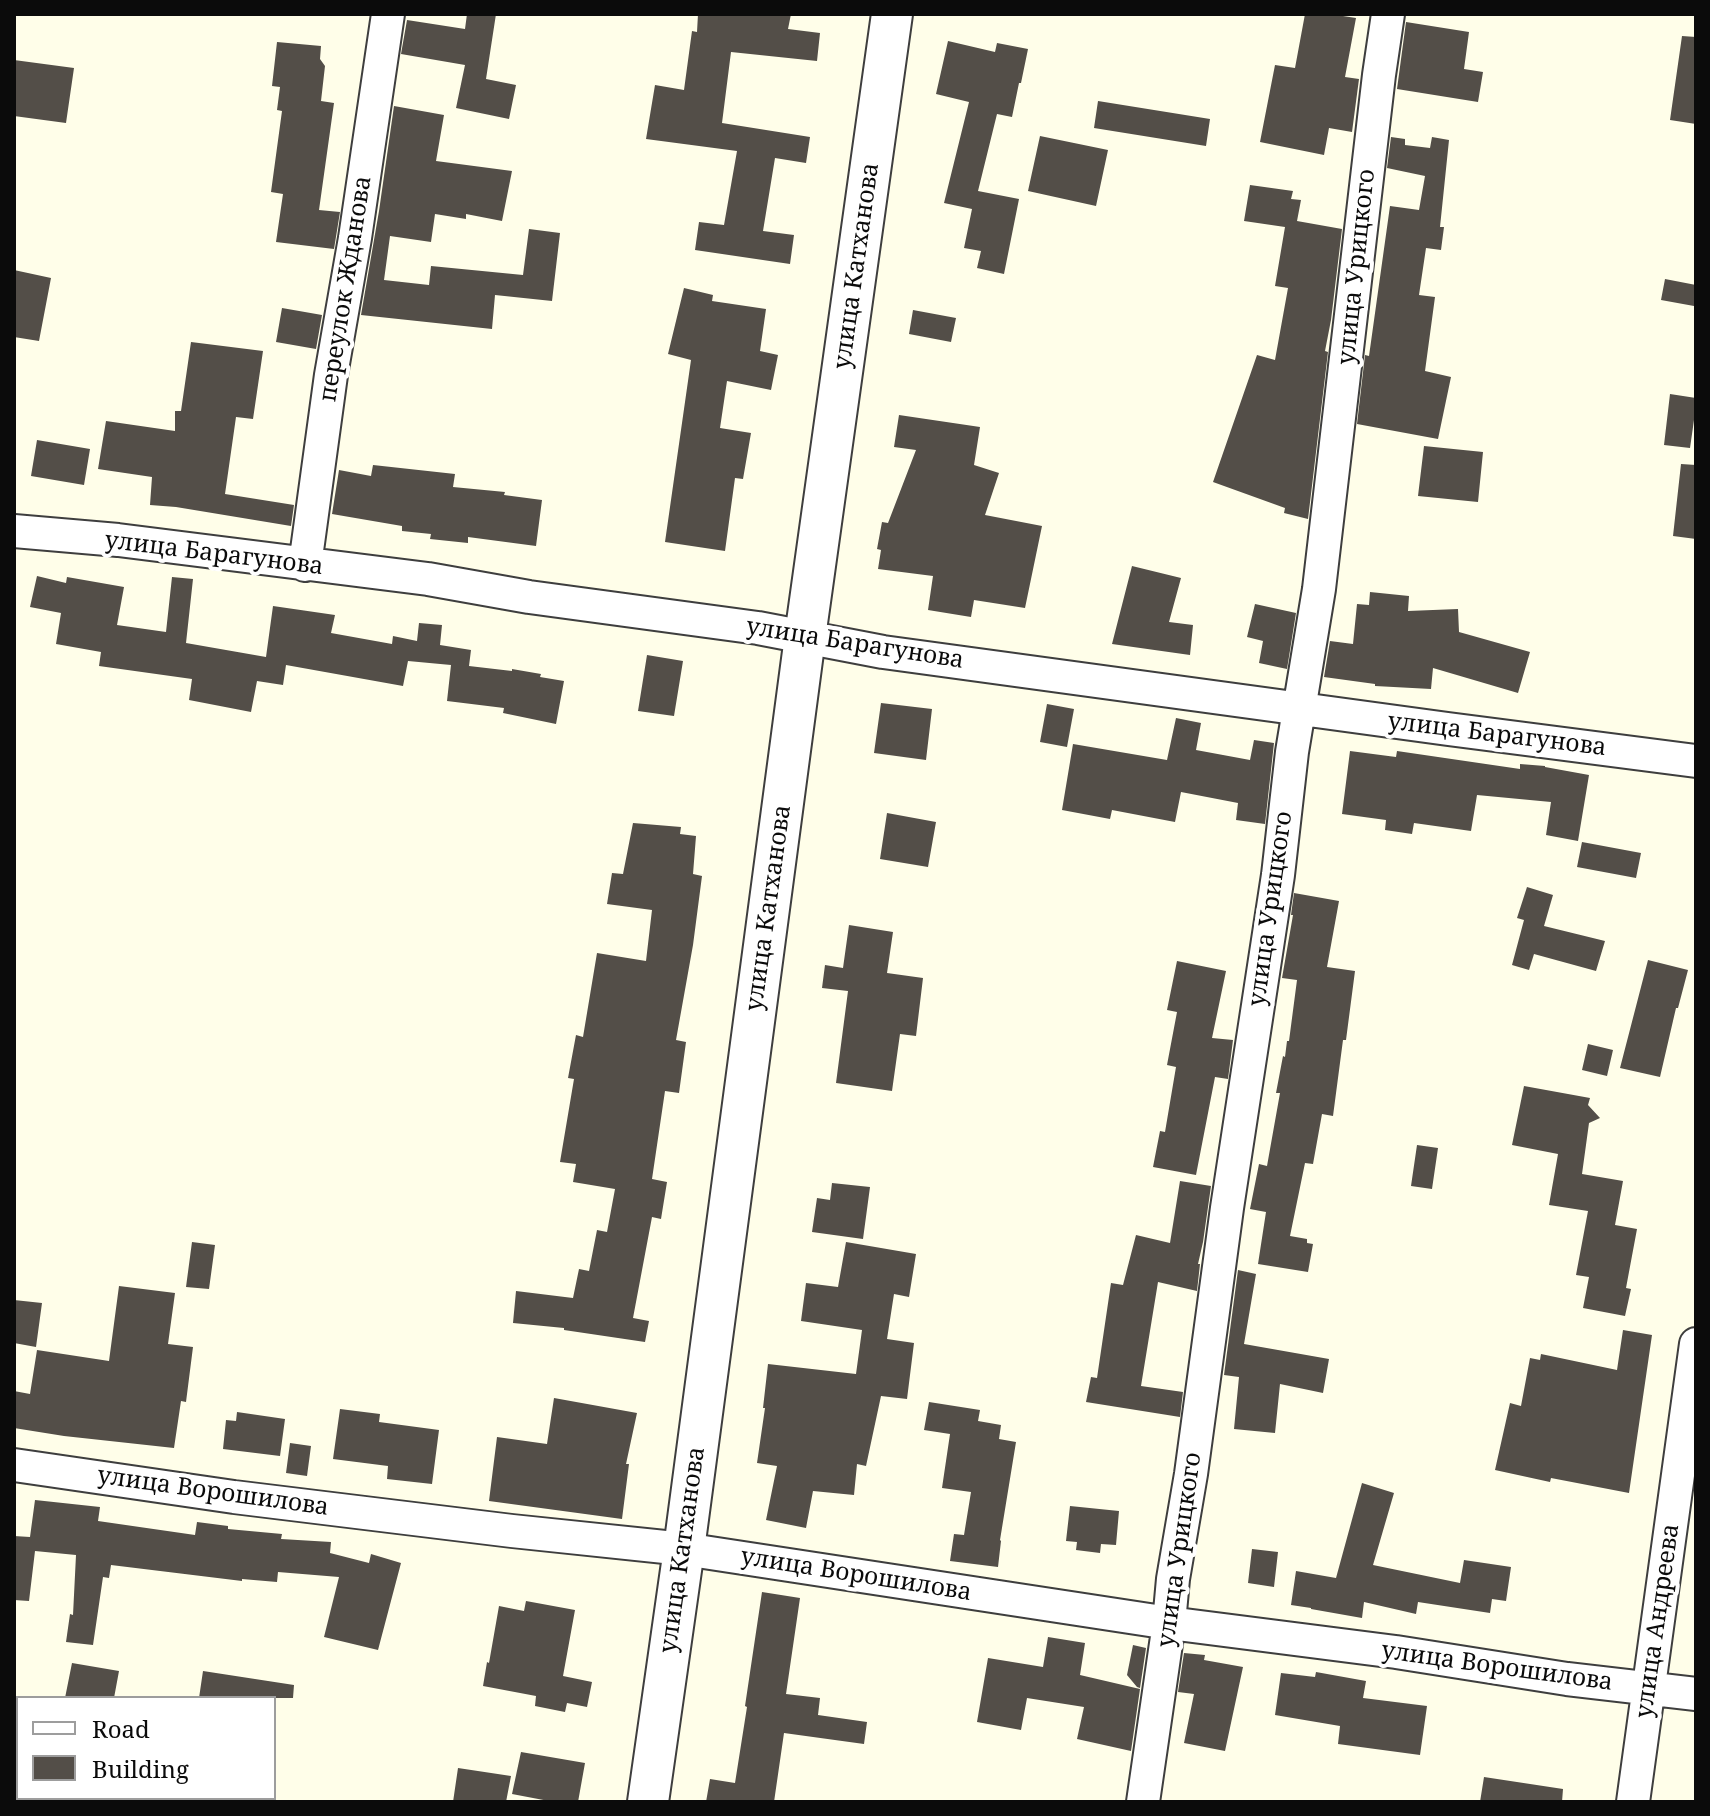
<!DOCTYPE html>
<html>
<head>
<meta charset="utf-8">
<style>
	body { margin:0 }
	#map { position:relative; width:1710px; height:1816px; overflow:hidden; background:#fffee9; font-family:"Noto Serif",serif }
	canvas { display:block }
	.frame { position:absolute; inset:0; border:16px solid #0b0b0b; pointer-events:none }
	.legend { position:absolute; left:16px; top:1696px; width:260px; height:104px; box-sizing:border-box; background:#fff; border:2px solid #9d9d9d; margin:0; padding:10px 14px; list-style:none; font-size:24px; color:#0b0b0b }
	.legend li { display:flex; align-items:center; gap:16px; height:40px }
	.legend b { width:40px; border:2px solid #9d9d9d }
</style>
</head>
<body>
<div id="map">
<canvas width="1710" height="1816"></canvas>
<div class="frame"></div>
<ul class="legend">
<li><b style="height:10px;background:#fff"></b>Road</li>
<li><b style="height:22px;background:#534e48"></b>Building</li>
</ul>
</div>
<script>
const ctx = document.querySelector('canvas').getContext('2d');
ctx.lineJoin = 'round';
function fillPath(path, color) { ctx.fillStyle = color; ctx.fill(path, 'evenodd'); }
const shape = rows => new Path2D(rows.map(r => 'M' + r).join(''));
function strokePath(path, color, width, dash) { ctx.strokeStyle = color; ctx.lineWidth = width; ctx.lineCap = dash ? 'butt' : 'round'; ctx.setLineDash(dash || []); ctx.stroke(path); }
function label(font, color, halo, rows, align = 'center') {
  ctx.font = font + ' "Noto Serif",serif'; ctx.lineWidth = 8; ctx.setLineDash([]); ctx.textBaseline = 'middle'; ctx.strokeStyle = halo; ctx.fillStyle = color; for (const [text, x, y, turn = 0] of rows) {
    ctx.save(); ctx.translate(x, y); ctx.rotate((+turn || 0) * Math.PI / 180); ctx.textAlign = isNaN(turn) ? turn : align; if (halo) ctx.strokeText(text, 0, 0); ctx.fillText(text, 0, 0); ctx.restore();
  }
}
fillPath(shape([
	[467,14,496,14,486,79,516,85,509,119,456,108,465,65,401,54,407,20,465,29],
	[698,14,791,14,788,29,820,33,817,61,731,52,722,123,810,137,806,163,775,158,763,231,794,235,790,264,695,250,699,222,724,225,737,151,646,139,655,85,684,90,692,31,697,32],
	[1305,14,1330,14,1356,18,1345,77,1359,79,1352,132,1329,128,1324,155,1260,142,1275,65,1295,68],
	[1406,22,1469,32,1464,69,1483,72,1478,102,1397,89],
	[1682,36,1696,37,1696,124,1670,120],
	[948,41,995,52,997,43,1028,49,1021,83,1019,83,1012,117,997,114,978,191,1019,199,1004,274,977,268,981,251,964,248,972,209,944,203,969,102,936,94],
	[277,42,321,46,320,59,325,66,321,101,334,103,319,210,340,212,334,249,276,242,283,194,271,192,282,111,277,110,280,87,272,86],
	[14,60,74,68,66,123,14,116],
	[1098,101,1210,119,1206,146,1094,128],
	[394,106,444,115,436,161,512,171,502,221,466,214,466,219,435,214,431,242,390,236,384,280,429,285,431,266,523,275,529,229,560,233,552,301,495,295,492,329,361,315,379,211],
	[1040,136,1108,150,1096,206,1028,191],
	[1391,137,1405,139,1405,145,1430,148,1432,137,1449,140,1440,227,1444,227,1441,250,1426,248,1419,295,1435,297,1425,371,1451,377,1438,439,1357,424,1365,355,1369,356,1390,206,1419,210,1425,176,1387,168],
	[1250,185,1293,191,1291,199,1301,200,1297,221,1342,229,1331,320,1325,351,1328,352,1308,519,1284,513,1285,508,1213,482,1257,355,1275,360,1288,288,1275,286,1285,227,1244,221],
	[14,270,51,278,39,341,14,337],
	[1665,279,1696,285,1694,306,1661,300],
	[684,288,713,295,712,301,766,309,760,351,778,355,771,390,727,381,720,428,751,433,743,479,735,478,725,551,665,542,691,360,668,354],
	[282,308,322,315,316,349,276,342],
	[913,310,956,318,951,342,909,334],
	[191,342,263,351,253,419,236,417,225,494,294,505,291,526,176,507,150,505,152,477,98,469,106,421,175,431,175,411,181,411],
	[1670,394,1696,398,1696,421,1694,420,1690,448,1664,445],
	[899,415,980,427,974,465,999,473,985,515,1042,526,1025,608,974,600,971,617,928,610,933,576,878,569,881,550,877,549,882,522,888,523,916,450,894,447],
	[37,440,90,449,84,485,31,476],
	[1424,446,1483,452,1478,502,1418,496],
	[1681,464,1696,465,1696,539,1673,536],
	[373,465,455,474,453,487,505,492,504,495,542,500,536,546,468,537,468,543,430,539,431,534,402,531,402,526,332,514,339,470,371,476],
	[1132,566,1181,578,1169,622,1193,625,1190,655,1112,644],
	[37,576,66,583,67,577,124,587,117,625,166,632,172,577,193,579,186,643,266,657,273,606,335,615,331,633,392,644,393,636,417,641,419,623,442,625,440,645,471,650,469,666,512,671,512,669,541,674,540,677,564,681,556,724,503,713,504,708,447,701,451,665,408,661,403,686,286,665,283,685,257,681,251,712,189,700,192,679,99,666,101,652,56,644,61,613,30,607],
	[1370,592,1409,596,1408,611,1458,609,1459,632,1530,652,1518,693,1433,668,1431,689,1375,686,1375,684,1324,677,1330,641,1353,644,1357,604,1369,605],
	[1255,604,1296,613,1287,669,1259,663,1263,641,1247,637],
	[647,655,683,661,674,716,638,711],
	[881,703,932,709,926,760,874,753],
	[1047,704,1074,709,1067,747,1040,742],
	[1176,718,1201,723,1196,750,1250,760,1254,740,1274,743,1265,824,1236,820,1238,803,1181,792,1175,822,1112,810,1110,819,1062,810,1073,744,1167,760],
	[1350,751,1396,757,1397,751,1520,769,1520,764,1545,766,1545,767,1589,775,1578,841,1546,835,1551,802,1477,795,1471,831,1414,823,1412,834,1385,830,1386,820,1342,814],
	[887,813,936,822,928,867,880,859],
	[633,823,681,827,680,834,696,836,693,874,702,876,693,945,676,1040,686,1042,679,1093,665,1091,652,1179,667,1182,661,1219,652,1217,633,1318,649,1321,645,1342,564,1330,564,1328,513,1323,516,1291,573,1298,579,1269,589,1271,597,1230,607,1232,615,1189,573,1182,576,1164,560,1162,574,1079,568,1078,576,1035,583,1037,597,953,646,961,652,910,607,904,612,873,623,874],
	[1582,842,1641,853,1636,878,1577,867],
	[1527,887,1553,895,1544,926,1605,941,1596,971,1534,954,1529,970,1512,965,1524,920,1517,918],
	[1294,893,1339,901,1327,967,1355,971,1346,1040,1343,1040,1333,1116,1322,1114,1313,1164,1305,1163,1290,1236,1307,1239,1307,1243,1313,1244,1308,1272,1258,1264,1266,1212,1250,1209,1259,1164,1267,1166,1280,1093,1276,1093,1283,1056,1285,1057,1287,1041,1289,1041,1297,980,1282,978,1293,915,1291,915],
	[849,925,893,932,887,973,923,978,916,1036,900,1034,892,1091,836,1083,848,991,822,988,825,965,843,968],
	[1648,960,1688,970,1678,1008,1676,1008,1660,1077,1620,1068],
	[1177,961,1226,971,1212,1038,1233,1040,1228,1079,1215,1077,1196,1175,1153,1167,1160,1131,1165,1132,1176,1067,1167,1065,1177,1012,1167,1010],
	[1588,1044,1613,1050,1607,1076,1582,1070],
	[1524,1086,1590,1098,1588,1105,1600,1118,1589,1123,1582,1174,1623,1181,1615,1225,1637,1229,1626,1288,1631,1289,1625,1316,1583,1308,1589,1277,1576,1275,1588,1211,1549,1205,1558,1154,1512,1145],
	[1417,1145,1438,1148,1432,1189,1411,1186],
	[1180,1181,1211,1186,1203,1242,1198,1264,1200,1264,1197,1291,1158,1282,1141,1386,1183,1392,1180,1417,1086,1402,1091,1377,1097,1378,1111,1283,1123,1285,1136,1235,1170,1243],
	[832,1183,870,1187,863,1239,812,1232,817,1198,830,1200],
	[192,1242,215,1245,209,1289,186,1287],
	[846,1242,916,1254,909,1297,894,1294,887,1339,914,1343,907,1399,881,1396,866,1466,857,1464,854,1495,813,1491,806,1528,766,1520,777,1466,757,1463,765,1408,763,1408,768,1364,856,1374,862,1330,801,1321,806,1283,838,1287],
	[1238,1270,1256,1274,1244,1344,1329,1359,1323,1393,1280,1384,1275,1433,1234,1429,1239,1377,1224,1375],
	[119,1286,175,1293,168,1344,193,1347,186,1402,181,1401,174,1448,64,1436,14,1428,14,1391,30,1394,37,1350,109,1361],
	[14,1300,42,1303,36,1347,14,1343],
	[1623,1330,1652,1335,1629,1493,1551,1478,1550,1482,1495,1470,1510,1403,1521,1406,1530,1358,1540,1360,1541,1354,1617,1370],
	[554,1398,637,1413,626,1464,629,1464,622,1519,489,1501,497,1437,547,1444],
	[929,1402,980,1410,978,1421,1001,1425,999,1439,1016,1442,1000,1540,1001,1541,998,1567,950,1561,954,1534,964,1535,971,1492,942,1488,950,1434,924,1430],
	[340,1409,380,1414,379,1422,439,1430,432,1484,387,1479,388,1466,333,1459],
	[237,1412,285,1419,280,1456,223,1449,226,1420,236,1421],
	[290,1443,311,1446,307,1476,286,1473],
	[1362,1483,1394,1493,1373,1565,1460,1583,1464,1560,1511,1567,1506,1601,1492,1599,1490,1613,1418,1602,1416,1614,1364,1602,1362,1618,1311,1609,1311,1608,1291,1605,1296,1571,1336,1578],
	[35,1500,100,1507,98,1521,195,1535,197,1522,228,1526,228,1529,282,1534,281,1539,331,1542,330,1553,369,1563,371,1554,401,1563,378,1650,324,1637,339,1577,278,1572,277,1582,242,1579,242,1581,111,1565,109,1578,103,1577,93,1645,66,1642,70,1614,73,1615,76,1555,35,1551,29,1601,14,1600,14,1536,30,1537],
	[1070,1506,1119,1511,1116,1545,1101,1544,1100,1553,1076,1550,1077,1542,1066,1541],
	[1252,1549,1278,1552,1274,1587,1248,1583],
	[762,1592,800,1598,786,1694,820,1698,818,1715,867,1722,864,1744,784,1733,774,1802,706,1802,710,1779,735,1783,747,1707,745,1706],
	[526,1601,575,1610,563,1676,592,1682,587,1707,567,1703,565,1712,535,1706,536,1696,483,1686,487,1662,489,1663,499,1606,524,1611],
	[1048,1637,1085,1643,1080,1675,1140,1689,1131,1751,1077,1739,1084,1707,1027,1698,1021,1730,977,1722,988,1658,1043,1667],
	[1133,1645,1146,1648,1140,1688,1137,1687,1127,1675],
	[1184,1653,1205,1655,1204,1660,1243,1667,1225,1751,1184,1743,1194,1694,1178,1692],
	[72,1663,119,1671,114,1698,65,1698],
	[203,1671,294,1685,293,1698,199,1698],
	[1316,1672,1366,1681,1363,1698,1427,1706,1420,1755,1338,1744,1340,1726,1275,1715,1281,1673,1315,1677],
	[521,1752,585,1763,578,1802,554,1802,512,1794],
	[458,1768,511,1776,506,1802,453,1802],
	[1484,1777,1563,1789,1562,1802,1480,1802]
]), '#534e48');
const minor = shape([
	[14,531,118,540,428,579,529,597,758,628,883,652,1448,729,1696,761],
	[305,565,331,375,355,238,388,14],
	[14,1465,234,1497,512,1531,684,1549,1169,1623,1396,1652,1567,1679,1696,1694],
	[148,1802,148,1798],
	[1143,1802,1169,1623,1173,1579,1191,1474,1227,1208,1278,875,1292,752,1319,589,1379,75,1388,14],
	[1633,1802,1696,1344]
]);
const tertiary = shape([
	[648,1802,684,1549,805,637,892,14]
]);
strokePath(minor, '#3e3e3e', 36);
strokePath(tertiary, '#3e3e3e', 44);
strokePath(minor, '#fff', 32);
strokePath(tertiary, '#fff', 40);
label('24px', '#0b0b0b', '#fff', [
	["улица Катханова",857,266,-82],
	["улица Урицкого",1357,267,-84],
	["переулок Жданова",346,289,-81],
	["улица Барагунова",214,554,7],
	["улица Барагунова",855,644,9],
	["улица Барагунова",1497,735,7],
	["улица Катханова",769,908,-82],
	["улица Урицкого",1271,909,-82],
	["улица Ворошилова",213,1492,8],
	["улица Катханова",683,1550,-82],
	["улица Урицкого",1180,1550,-82],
	["улица Ворошилова",856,1575,9],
	["улица Андреева",1658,1621,-82],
	["улица Ворошилова",1497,1667,8]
]);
</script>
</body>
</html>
